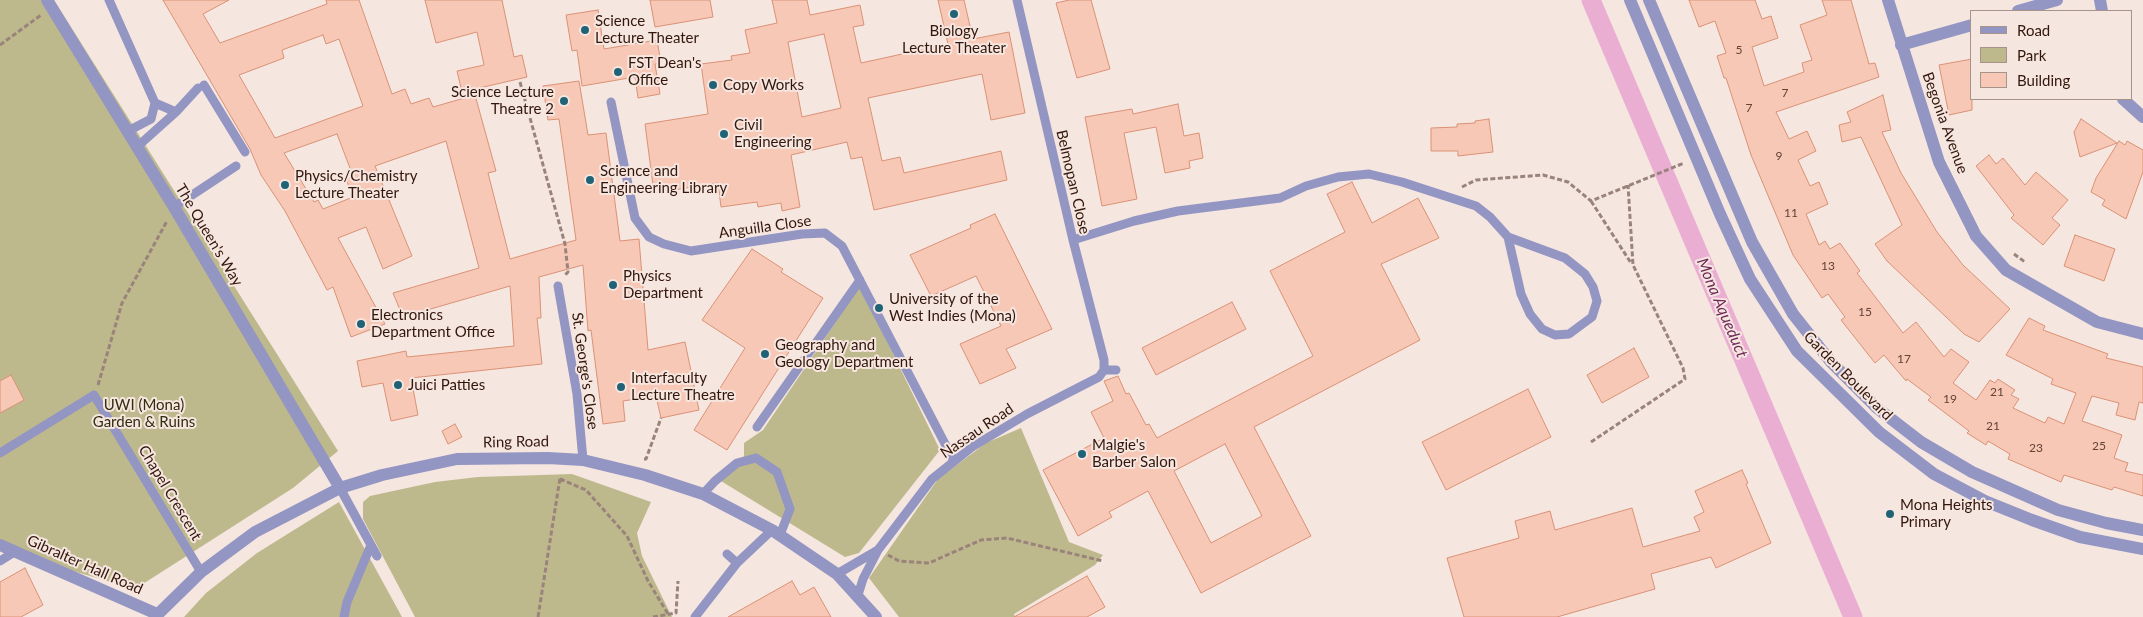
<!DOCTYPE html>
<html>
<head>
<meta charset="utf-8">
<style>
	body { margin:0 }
	#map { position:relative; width:2143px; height:617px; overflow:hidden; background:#f6e6e0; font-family:Lato,sans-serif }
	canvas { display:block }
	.legend { position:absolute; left:1970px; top:10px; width:162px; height:90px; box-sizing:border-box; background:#f6e6e0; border:1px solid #a8938b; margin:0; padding:6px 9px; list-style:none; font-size:15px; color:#32160b }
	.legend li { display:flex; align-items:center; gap:10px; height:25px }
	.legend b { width:25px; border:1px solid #a8938b }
</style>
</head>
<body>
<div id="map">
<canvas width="2143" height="617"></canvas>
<ul class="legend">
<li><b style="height:6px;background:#9395c2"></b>Road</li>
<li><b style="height:14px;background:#beb98d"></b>Park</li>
<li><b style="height:14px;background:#f7c8b6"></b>Building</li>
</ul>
</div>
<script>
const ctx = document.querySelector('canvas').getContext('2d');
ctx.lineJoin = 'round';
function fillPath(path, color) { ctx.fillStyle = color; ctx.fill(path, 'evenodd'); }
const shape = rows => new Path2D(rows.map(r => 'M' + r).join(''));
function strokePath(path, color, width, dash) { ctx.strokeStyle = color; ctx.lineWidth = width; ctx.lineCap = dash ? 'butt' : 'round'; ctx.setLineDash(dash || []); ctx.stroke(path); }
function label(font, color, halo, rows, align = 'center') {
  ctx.font = font + ' Lato,sans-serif'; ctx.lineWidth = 4; ctx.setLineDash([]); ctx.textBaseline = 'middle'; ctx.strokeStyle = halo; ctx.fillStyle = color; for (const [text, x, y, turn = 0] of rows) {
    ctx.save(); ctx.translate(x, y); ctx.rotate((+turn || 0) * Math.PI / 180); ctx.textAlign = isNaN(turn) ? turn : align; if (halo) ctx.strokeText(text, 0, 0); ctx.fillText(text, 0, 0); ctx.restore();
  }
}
fillPath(shape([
	[0,0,54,0,338,451,293,488,135,589,0,550],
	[860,286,940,450,859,553,845,557,721,481,744,456,744,443,763,430],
	[1021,428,1069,542,1103,555,1095,565,1014,614,1015,617,899,617,869,578,938,479,986,443],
	[572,474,651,502,637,533,642,556,672,617,415,617,363,519,363,502,370,496,435,482,478,477],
	[339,502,402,617,184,617,206,593,257,553]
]), '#beb98d');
strokePath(shape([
	[1591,0,1853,617]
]), '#ebaed3', 19);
const building = shape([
	[163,0,229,0,203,14,220,43,327,4,326,0,359,0,392,94,405,89,411,104,429,98,433,107,475,95,496,171,488,173,510,259,576,240,559,119,548,120,543,86,579,81,588,135,606,133,620,241,639,239,648,350,685,342,699,410,661,418,656,396,623,401,625,421,603,424,591,330,588,331,583,265,539,277,541,318,537,318,542,364,411,378,418,415,391,421,383,383,362,387,357,361,406,351,407,357,514,346,510,286,403,317,393,293,479,268,446,141,375,166,412,256,383,269,366,227,338,238,385,324,351,337,333,287,327,290,285,211,261,175,250,149,163,0],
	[323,35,326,44,339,39,363,106,275,138,239,75,284,58,282,50,323,35],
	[337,134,353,176,346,179,353,197,323,209,318,200,314,202,284,153,337,134],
	[425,0,502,0,514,57,522,55,527,77,462,92,457,71,484,65,477,32,436,43,425,0],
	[650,0,710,0,713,17,655,27,650,0],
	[772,0,807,0,810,15,860,5,864,25,853,27,861,63,948,44,938,0,964,0,973,39,1009,32,1025,113,991,120,982,74,868,98,882,161,900,157,904,173,1001,151,1007,180,874,210,862,157,851,159,847,142,791,155,800,207,782,211,781,203,758,207,757,202,721,207,718,183,654,193,645,124,708,114,701,64,732,60,731,56,750,53,745,30,777,23,772,0],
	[824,34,841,108,802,117,788,42,824,34],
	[1069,0,1091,0,1110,69,1077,78,1056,3,1069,0],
	[1689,0,1755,0,1762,19,1771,16,1778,38,1752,47,1764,86,1804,72,1802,63,1812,60,1800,25,1827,15,1822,0,1851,0,1869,64,1875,63,1879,77,1776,112,1789,139,1807,131,1816,151,1798,160,1810,186,1819,182,1828,204,1806,214,1819,245,1825,241,1830,249,1840,243,1860,271,1857,273,1903,333,1916,322,1944,357,1951,349,1969,362,1953,383,1976,400,1990,380,1995,383,1998,379,2015,390,2011,395,2019,399,2013,408,2045,423,2048,417,2064,424,2076,393,2051,384,2053,379,2006,355,2029,318,2045,326,2043,330,2108,354,2106,358,2143,367,2143,403,2139,402,2135,420,2116,415,2119,403,2092,396,2082,421,2122,435,2114,458,2128,463,2125,471,2143,475,2143,496,2114,487,2112,490,2064,475,2061,482,2008,459,2010,454,1988,441,1986,445,1967,433,1969,431,1928,400,1931,397,1907,379,1906,381,1884,355,1875,363,1841,320,1845,317,1828,294,1822,298,1793,255,1751,155,1726,78,1724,78,1717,56,1726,53,1715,21,1699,27,1689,0],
	[598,10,604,49,657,40,661,63,655,64,660,94,638,98,635,77,582,86,577,50,572,51,566,15,598,10],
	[1972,59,1972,110,1949,115,1939,65,1972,59],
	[1883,95,1891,130,1882,132,1901,173,1937,232,1963,265,2010,309,1979,342,1964,334,1887,261,1875,244,1902,225,1861,137,1842,142,1839,125,1851,122,1847,112,1883,95],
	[1178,104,1184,136,1199,133,1203,158,1189,161,1190,168,1165,173,1156,127,1124,133,1137,199,1102,206,1085,117,1132,109,1133,114,1178,104],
	[1489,119,1493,152,1458,156,1458,151,1431,151,1431,128,1457,127,1457,124,1475,123,1475,121,1489,119],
	[2081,119,2117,143,2080,157,2074,132,2081,119],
	[2119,141,2125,145,2127,141,2143,150,2143,172,2126,219,2102,205,2105,200,2091,192,2096,178,2119,141],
	[1989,155,1996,164,2003,158,2025,185,2036,172,2068,200,2052,218,2060,225,2043,245,2011,218,2014,215,1976,166,1989,155],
	[1352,182,1372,223,1418,198,1439,238,1381,264,1420,340,1254,427,1311,536,1201,593,1148,491,1109,512,1112,517,1078,536,1043,470,1104,438,1091,412,1113,401,1104,381,1118,376,1126,394,1129,393,1146,425,1149,424,1157,438,1313,356,1270,271,1345,232,1327,194,1352,182],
	[1225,444,1262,516,1211,543,1174,471,1225,444],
	[995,214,1052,329,1006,349,1016,368,980,384,960,344,1001,326,976,276,931,296,910,255,971,228,970,225,995,214],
	[2075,235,2115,249,2104,281,2064,266,2075,235],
	[752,249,783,269,781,272,823,298,727,450,694,430,745,348,702,320,752,249],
	[1232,302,1246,329,1156,375,1142,348,1232,302],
	[1634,348,1649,377,1602,403,1587,375,1634,348],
	[11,375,24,400,0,413,0,381,11,375],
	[1528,389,1551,437,1446,490,1422,442,1528,389],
	[455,424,462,437,448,444,442,431,455,424],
	[1742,470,1748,483,1746,484,1771,543,1716,568,1711,557,1651,574,1655,589,1557,617,1464,617,1447,558,1519,538,1515,521,1550,511,1555,530,1632,508,1643,547,1700,531,1694,517,1704,512,1695,491,1742,470],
	[25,568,43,605,21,617,0,617,0,582,25,568],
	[1087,576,1105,607,1087,617,1014,617,1087,576],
	[792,581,800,595,814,587,831,617,728,617,792,581]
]);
fillPath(building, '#f7c8b6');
strokePath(building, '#da9175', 1);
strokePath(shape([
	[0,45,41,15],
	[520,82,565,244,568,272,565,275],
	[1462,187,1476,180,1543,175,1568,182,1591,201,1684,163],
	[1591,201,1631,263],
	[2014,254,2025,262],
	[98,385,122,303,167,221],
	[1591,442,1685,379,1683,368,1633,265,1628,185],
	[644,459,646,459,661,418],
	[560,479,586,490,627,536,648,581,668,614],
	[888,555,899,561,929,563,981,540,1007,538,1103,561],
	[538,617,560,478],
	[653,617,676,613,678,581]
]), '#99837b', 3, [5, 2.5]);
strokePath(shape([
	[109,0,155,103,176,112],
	[1017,0,1073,240,1104,360,1104,370],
	[204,85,245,152],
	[611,102,635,218,649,237,664,244,691,251,802,234,825,233,842,246,954,461],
	[128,131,151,119,155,103],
	[138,146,176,112,198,88],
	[174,207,236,166],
	[1073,240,1134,221,1178,211,1280,198,1306,186,1338,177,1369,174,1402,182,1476,206,1490,217,1508,237,1521,294,1530,314,1542,329,1555,335,1569,334,1592,317,1597,301,1593,287,1585,274,1565,258,1508,237],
	[558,286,577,394,583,460],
	[757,427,860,280],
	[0,453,94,395,201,572],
	[340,488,377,556],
	[703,494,715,481,737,463,756,458,777,472,790,509,780,535],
	[878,550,932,479,972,447,1027,414,1099,377,1104,370,1116,370],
	[727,554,737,563,772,530],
	[0,561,16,551],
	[837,574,878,550,863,579,858,595],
	[344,617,347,602,371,545],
	[695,617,737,563]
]), '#9395c2', 9);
strokePath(shape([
	[1888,0,1939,162,1976,236,2006,270,2097,322,2143,334],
	[2100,0,2102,11],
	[2018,11,2057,0],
	[1901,45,1972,25],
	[2123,99,2143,117],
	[0,545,157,614]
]), '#9395c2', 12);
strokePath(shape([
	[47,0,174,207,340,488],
	[1630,0,1720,214,1750,279,1797,351,1879,432,1934,474,1985,501,2032,520,2080,537,2143,549],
	[1649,0,1752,242,1793,314,1831,362,1877,408,1921,442,1972,472,2058,510,2106,523,2143,530],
	[155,617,201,572,255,532,340,488,382,475,457,459,548,458,583,460,645,475,703,494,772,530,837,574,876,617]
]), '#9395c2', 12);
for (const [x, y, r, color] of [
	[954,14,5,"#206276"],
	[585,30,5,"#206276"],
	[618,72,5,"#206276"],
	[713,85,5,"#206276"],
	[564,101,5,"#206276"],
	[724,134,5,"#206276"],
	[590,180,5,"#206276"],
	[285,185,5,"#206276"],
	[613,285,5,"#206276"],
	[879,308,5,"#206276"],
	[361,324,5,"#206276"],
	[765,354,5,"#206276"],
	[398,385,5,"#206276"],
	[621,387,5,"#206276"],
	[1082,454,5,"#206276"],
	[1890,514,5,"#206276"]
]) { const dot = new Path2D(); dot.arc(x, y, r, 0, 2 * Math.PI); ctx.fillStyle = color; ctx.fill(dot); strokePath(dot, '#f6e6e0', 2); }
label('12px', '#634236', null, [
	["5",1739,50],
	["7",1785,93],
	["7",1749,108],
	["9",1779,156],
	["11",1791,213],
	["13",1828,266],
	["15",1865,312],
	["17",1904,359],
	["21",1997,392],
	["19",1950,399],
	["21",1993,426],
	["25",2099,446],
	["23",2036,448]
]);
label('15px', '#32160b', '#f6e6e0', [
	["Science",595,21],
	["Lecture Theater",595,38],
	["Biology",954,31,"center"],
	["Lecture Theater",954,48,"center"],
	["FST Dean's",628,63],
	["Office",628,80],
	["Copy Works",723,85],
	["Science Lecture",554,92,"right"],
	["Theatre 2",554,109,"right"],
	["Civil",734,125],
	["Engineering",734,142],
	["Science and",600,171],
	["Engineering Library",600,188],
	["Physics/Chemistry",295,176],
	["Lecture Theater",295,193],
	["Physics",623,276],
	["Department",623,293],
	["University of the",889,299],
	["West Indies (Mona)",889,316],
	["Electronics",371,315],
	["Department Office",371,332],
	["Geography and",775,345],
	["Geology Department",775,362],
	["Interfaculty",631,378],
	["Lecture Theatre",631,395],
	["Juici Patties",408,385],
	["Malgie's",1092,445],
	["Barber Salon",1092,462],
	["Mona Heights",1900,505],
	["Primary",1900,522]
], 'left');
label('15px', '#32160b', '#f6e6e0', [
	["Begonia Avenue",1945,123,70],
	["Belmopan Close",1073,182,77],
	["Anguilla Close",765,227,-8],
	["The Queen's Way",209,235,59],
	["St. George's Close",585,371,82],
	["Garden Boulevard",1848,376,45],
	["Nassau Road",977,431,-34],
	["Ring Road",516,442,-1],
	["Chapel Crescent",170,493,59],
	["Gibralter Hall Road",85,565,24]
]);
label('15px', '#312d0f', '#f6e6e0', [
	["UWI (Mona)",144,405],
	["Garden & Ruins",144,422]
]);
label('italic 16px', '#702959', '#f6e6e0', [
	["Mona Aqueduct",1722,308,67]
]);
</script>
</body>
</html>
